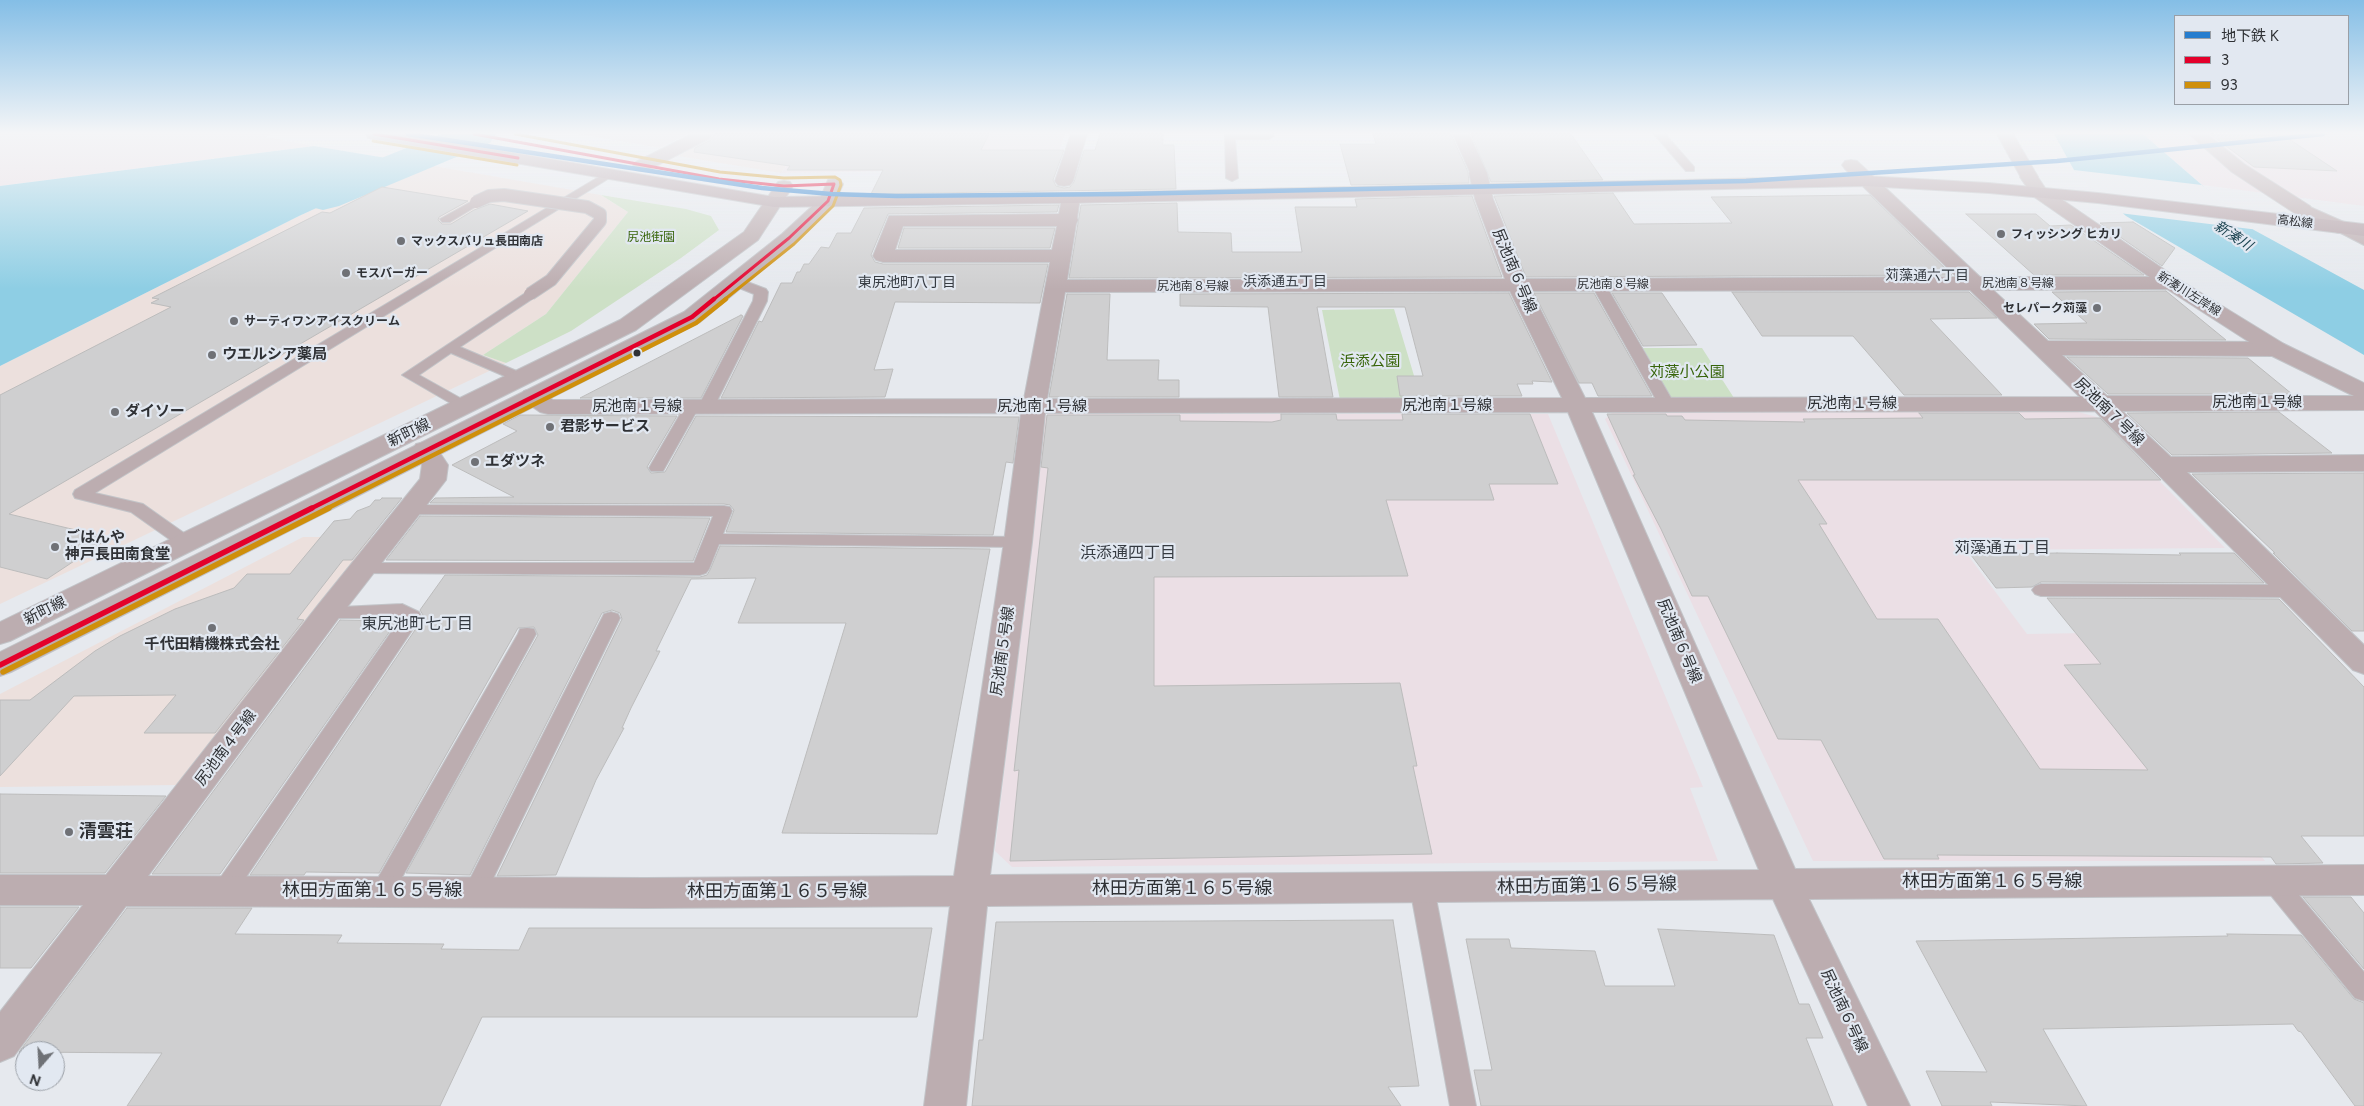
<!DOCTYPE html>
<html>
<head>
<meta charset="utf-8">
<style>
	body { margin:0 }
	#map { position:relative; width:2364px; height:1106px; overflow:hidden; background:#e6e9ee; font-family:Figtree,"Noto Sans JP",sans-serif }
	canvas { display:block }
	.legend { position:absolute; left:2174px; top:15px; width:175px; height:90px; box-sizing:border-box; background:#e2e8f1; border:1px solid #9a9fa6; margin:0; padding:6px 9px; list-style:none; font-size:15px; color:#2f3135 }
	.legend li { display:flex; align-items:center; gap:10px; height:25px }
	.legend b { width:25px; border:1px solid #9a9fa6 }
	.north { position:absolute; left:15px; top:1041px; width:50px; height:50px; box-sizing:border-box; background:#e2e8f1; border:1px solid #9a9fa6; border-radius:50%; rotate:199deg; font-size:14px; font-weight:700; line-height:20px; text-align:center; color:#2f3135 }
	.north::after { content:''; display:block; margin:auto; width:18px; height:22px; background:#6f7176; clip-path:polygon(50% 0,100% 100%,50% 72%,0 100%) }
</style>
</head>
<body>
<div id="map">
<canvas width="2364" height="1106"></canvas>
<ul class="legend">
<li><b style="height:6px;background:#267dce"></b>地下鉄 K</li>
<li><b style="height:6px;background:#e4002b"></b>3</li>
<li><b style="height:6px;background:#cf8f0b"></b>93</li>
</ul>
<div class="north">N</div>
</div>
<script>
const ctx = document.querySelector('canvas').getContext('2d');
ctx.lineJoin = 'round';
function fillPath(path, color) { ctx.fillStyle = color; ctx.fill(path, 'evenodd'); }
const shape = rows => new Path2D(rows.map(r => 'M' + r).join(''));
function strokePath(path, color, width, dash) { ctx.strokeStyle = color; ctx.lineWidth = width; ctx.lineCap = dash ? 'butt' : 'round'; ctx.setLineDash(dash || []); ctx.stroke(path); }
function label(font, color, halo, rows, align = 'center') {
  ctx.font = font + ' Figtree,"Noto Sans JP",sans-serif'; ctx.lineWidth = 4.5; ctx.setLineDash([]); ctx.textBaseline = 'middle'; ctx.strokeStyle = halo; ctx.fillStyle = color; for (const [text, x, y, turn = 0] of rows) {
    ctx.save(); ctx.translate(x, y); ctx.rotate((+turn || 0) * Math.PI / 180); ctx.textAlign = isNaN(turn) ? turn : align; if (halo) ctx.strokeText(text, 0, 0); ctx.fillText(text, 0, 0); ctx.restore();
  }
}
fillPath(shape([
	[717,134,752,134,805,141,781,173,678,156],
	[434,166,601,195,628,212,546,314,483,355,506,363,0,604,0,366,299,216,384,177],
	[303,537,372,537,178,785,0,787,0,694]
]), '#ece0dd');
fillPath(shape([
	[0,134,270,134,267,137,314,146,0,186],
	[579,134,688,134,660,148],
	[752,134,1065,134,1055,164,1049,168,781,173,805,141],
	[2143,134,2364,134,2364,206,2202,185],
	[1613,412,2078,412,2097,417,2225,548,1964,550,2027,634,2087,633,2265,861,1813,861,1605,419],
	[1048,414,1548,414,1703,787,1690,788,1718,861,1012,867,995,851,1045,417]
]), '#ebdfe5');
fillPath(shape([
	[601,195,686,209,711,216,719,230,681,258,571,331,506,363,483,355,546,314,628,212],
	[1394,309,1421,399,1340,400,1322,310],
	[1643,348,1702,348,1734,398,1671,398]
]), '#cde0c6');
fillPath(shape([
	[2054,134,2143,134,2254,230,2364,290,2364,355,2126,216,2074,170],
	[314,146,434,166,384,177,299,216,0,366,0,186]
]), '#8ecee4');
fillPath(shape([
	[2074,170,2202,185,2259,230,2119,213,2088,186]
]), '#e6e9ee');
fillPath(shape([
	[441,134,496,134,490,143,339,206,323,210,307,206,301,197,307,188,441,134]
]), '#8ecee4');
const building = shape([
	[714,134,989,134,981,150,1064,150,1053,180,1056,186,1064,188,1070,187,1074,182,1084,150,1095,150,1100,134,1163,134,1163,145,1174,145,1176,189,871,194,883,170,787,170,790,166,694,152,695,148,711,140,714,134],
	[1373,134,1451,134,1468,172,1469,183,1351,185,1340,144,1376,144,1373,134],
	[1471,134,1571,134,1603,180,1491,182,1471,134],
	[2210,134,2283,135,2337,171,2254,167,2210,134],
	[382,187,468,201,439,217,438,220,442,224,451,224,474,210,490,204,528,211,9,514,109,538,47,579,0,567,0,395,171,307,151,303,159,299,152,298,322,212,330,213,382,187],
	[1613,193,1634,224,1732,223,1711,197,1870,195,1952,275,1526,277,1494,196,1613,193],
	[1472,196,1502,277,1069,278,1081,205,1177,203,1178,232,1231,233,1232,252,1302,252,1295,207,1357,207,1355,199,1472,196],
	[1059,205,1057,212,888,214,871,255,875,262,883,264,1048,264,1040,303,895,302,874,370,893,369,885,397,721,398,759,321,762,322,781,283,792,283,797,272,800,272,804,264,809,264,821,247,829,248,837,233,851,233,864,208,1059,205],
	[1966,214,2036,214,2050,226,2071,225,2144,275,2034,275,1966,214],
	[2133,222,2175,248,2162,266,2100,223,2133,222],
	[904,228,1055,228,1050,248,898,248,904,228],
	[2166,291,2226,340,2049,339,2034,324,2087,323,2052,292,2166,291],
	[1732,292,1969,292,1997,318,1930,319,2002,395,1904,395,1853,336,1762,336,1732,292],
	[1509,293,1552,382,1532,381,1533,384,1517,384,1522,396,1400,396,1397,376,1423,376,1405,307,1317,307,1333,397,1279,397,1268,307,1180,306,1180,294,1509,293],
	[1534,293,1594,293,1652,396,1598,396,1592,383,1579,383,1534,293],
	[1612,293,1662,293,1697,345,1643,346,1612,293],
	[1067,294,1110,294,1107,360,1159,360,1158,380,1179,380,1179,397,1049,397,1067,294],
	[741,315,743,316,701,398,580,398,741,315],
	[2067,357,2248,358,2292,394,2108,394,2067,357],
	[2279,412,2332,453,2172,455,2127,413,2279,412],
	[1919,413,2019,413,2025,419,2100,418,2161,480,1798,480,1827,524,1819,524,1877,619,1938,619,2040,769,2148,770,2064,665,2101,664,2047,598,2279,599,2364,687,2364,836,2301,836,2323,863,2276,864,2271,857,1937,855,1939,859,1884,859,1821,740,1778,739,1708,596,1692,596,1661,529,1633,475,1635,475,1607,414,1666,414,1667,416,1682,416,1685,420,1805,422,1803,419,1923,418,1919,413],
	[1281,414,1336,414,1337,420,1403,420,1402,414,1530,414,1558,484,1489,484,1494,500,1386,500,1408,576,1154,577,1154,686,1400,683,1417,766,1413,766,1432,854,1010,861,1019,770,1014,771,1048,468,1041,467,1047,415,1180,415,1180,421,1272,422,1281,420,1281,414],
	[520,415,677,416,647,467,651,473,665,472,696,416,1019,417,1013,463,1006,462,993,535,726,532,734,510,730,505,724,504,430,503,435,498,514,497,452,465,517,431,503,424,520,415],
	[2364,473,2364,631,2352,631,2273,553,2275,553,2192,474,2364,473],
	[382,498,402,498,352,560,343,560,297,619,304,620,215,733,144,733,176,695,74,696,0,776,0,700,30,700,95,651,120,636,175,609,234,588,247,574,290,574,334,521,350,519,357,511,370,506,375,500,380,500,382,498],
	[420,516,710,518,693,561,386,560,420,516],
	[720,546,990,549,937,834,782,833,846,623,738,623,756,578,691,579,656,651,660,651,631,708,622,728,624,728,596,780,556,875,497,876,622,619,620,613,612,610,602,613,470,875,406,873,538,635,534,627,518,628,379,873,306,872,304,875,250,875,421,621,423,615,420,610,445,575,700,577,707,575,710,570,720,546],
	[2057,553,2181,555,2179,553,2234,553,2264,583,2041,582,2032,587,1996,588,1971,555,2057,553],
	[340,620,397,621,220,874,152,874,340,620],
	[0,794,166,796,105,873,0,873,0,794],
	[2303,897,2351,897,2364,913,2364,969,2303,897],
	[0,907,79,907,31,968,0,968,0,907],
	[127,908,252,908,235,934,342,935,337,943,444,944,441,949,519,950,529,928,932,928,917,1017,482,1017,440,1106,127,1106,162,1053,19,1052,127,908],
	[1393,920,1419,1086,1388,1087,1401,1106,972,1106,979,1040,983,1040,996,922,1393,920],
	[1658,929,1774,935,1799,1004,1809,1004,1823,1038,1806,1038,1833,1106,1481,1106,1474,1070,1492,1070,1466,939,1509,939,1511,948,1595,951,1605,986,1675,986,1658,929],
	[2227,934,2301,935,2354,999,2364,1003,2364,1106,2355,1106,2301,1032,2298,1031,2293,1024,2043,1029,2087,1106,1990,1102,1992,1106,1942,1106,1926,1071,1987,1072,1916,941,2228,936,2227,934]
]);
fillPath(building, '#cfcfd0');
strokePath(building, '#bcbcbc', 1);
const service = shape([
	[1225,134,1273,134,1274,136,1269,139,1235,139,1238,178,1232,181,1226,178,1225,134],
	[1654,134,1665,134,1694,167,1694,171,1686,171,1654,134],
	[607,172,613,175,611,177,95,493,143,504,191,538,194,542,191,546,179,546,131,512,75,498,73,494,75,490,607,172],
	[476,199,482,202,480,204,450,222,442,222,440,219,476,199],
	[2339,223,2364,236,2364,245,2335,230,2333,227,2339,223],
	[737,278,766,289,768,292,767,301,714,407,706,412,699,407,663,471,651,471,649,468,686,404,691,402,698,407,753,301,754,294,732,285,731,282,732,279,737,278],
	[1598,280,1605,284,1675,405,1672,408,1667,410,1659,405,1591,284,1598,280],
	[530,290,537,294,535,297,460,347,526,375,528,378,526,381,516,381,451,353,419,375,469,403,472,406,464,411,402,375,530,290],
	[409,505,724,506,730,507,732,511,723,534,1018,537,1024,538,1027,542,1024,546,1018,547,719,544,709,569,706,573,700,575,356,573,353,569,356,565,362,563,694,563,713,516,403,514,401,510,403,506,409,505],
	[2041,584,2292,585,2298,587,2301,591,2298,595,2292,597,2041,596,2035,594,2032,590,2035,586,2041,584],
	[402,604,419,612,421,616,419,620,232,898,224,901,216,898,212,891,216,884,401,618,328,618,321,616,319,612,321,608,402,604],
	[611,612,618,614,620,618,483,899,475,902,467,899,463,892,467,885,602,618,604,614,611,612],
	[527,628,534,629,536,634,390,899,382,902,374,899,370,892,374,885,518,634,520,629,527,628],
	[2273,872,2281,874,2364,972,2364,1001,2355,998,2265,888,2262,881,2265,874,2273,872],
	[1422,878,1430,881,1434,888,1476,1106,1450,1106,1410,888,1414,881,1422,878]
]);
const minor = shape([
	[692,134,712,134,710,138,648,170,642,171,636,170,633,166,636,162,692,134],
	[1071,134,1087,134,1073,181,1070,185,1064,186,1058,185,1055,181,1071,134],
	[1997,134,2013,134,2038,177,2035,181,2023,181,1997,134],
	[2189,134,2207,134,2244,164,2310,206,2312,210,2310,214,2296,214,2232,172,2189,134],
	[1851,160,1857,161,1980,277,2171,277,2178,279,2181,283,2178,287,2171,289,1993,290,2048,341,2276,342,2284,344,2287,349,2284,354,2276,356,2062,355,2107,396,2364,396,2364,410,2122,411,2171,457,2364,455,2364,471,2187,472,2364,645,2364,674,2353,670,2095,411,1592,412,1795,869,2364,865,2364,895,1809,899,1910,1106,1868,1106,1773,899,987,906,966,1106,924,1106,950,906,646,908,126,906,14,1056,0,1062,0,1012,83,905,0,905,0,875,106,875,318,605,420,479,422,465,413,449,416,444,425,442,434,444,448,465,446,480,338,619,148,876,646,878,954,876,1004,542,1021,413,548,414,540,412,524,401,520,396,524,391,532,389,540,391,553,400,1024,399,1050,262,883,262,876,260,873,256,889,216,1059,214,1062,198,1065,194,1071,193,1077,194,1080,198,1077,218,1078,220,1076,224,1067,280,1505,279,1475,199,1469,173,1472,169,1478,168,1484,169,1487,173,1493,199,1525,279,1957,277,1845,169,1842,165,1845,161,1851,160],
	[903,226,1057,226,1052,250,895,250,903,226],
	[1970,290,2080,397,1585,398,1531,291,1970,290],
	[1510,291,1562,398,1047,399,1065,292,1510,291],
	[1568,412,1759,870,990,875,1032,542,1045,413,1568,412]
]);
const tertiary = shape([
	[1453,134,1469,134,1487,173,1484,177,1472,177,1453,134],
	[2029,172,2035,173,2045,188,2178,279,2284,344,2364,383,2364,399,2356,397,2268,354,2164,287,2033,196,2020,177,2023,173,2029,172],
	[834,179,840,180,843,184,834,205,796,242,700,322,11,672,0,676,0,652,684,312,782,234,820,199,828,180,834,179],
	[784,181,790,182,793,186,758,240,636,330,10,641,0,644,0,622,620,320,744,232,778,182,784,181],
	[2303,204,2346,223,2348,227,2346,231,2339,233,2332,231,2296,214,2294,210,2296,206,2303,204]
]);
const primary = shape([
	[366,134,402,134,774,197,1071,193,1865,176,1989,183,2098,193,2364,224,2364,236,2098,203,1989,193,1865,186,1071,203,774,207,374,139,368,138,366,134]
]);
strokePath(service, '#c2c4c8', 2);
strokePath(minor, '#c2c4c8', 2);
strokePath(tertiary, '#c2c4c8', 2);
strokePath(primary, '#c2c4c8', 2);
fillPath(service, '#bcadb0');
fillPath(minor, '#bcadb0');
fillPath(tertiary, '#bcadb0');
fillPath(primary, '#b4a2a8');
const serviceBridge = shape([
	[476,202,489,196,504,195,587,207,600,214,600,221,551,280,530,294]
]);
strokePath(serviceBridge, '#c2c4c8', 14, []);
strokePath(serviceBridge, '#bcadb0', 12);
strokePath(shape([
	[374,134,518,158],
	[474,134,719,179,784,186,834,184,828,201,789,238,713,300]
]), '#e4002b', 3);
strokePath(shape([
	[310,509,692,317,714,299]
]), '#e4002b', 4.5);
strokePath(shape([
	[0,665,312,508]
]), '#e4002b', 5.5);
strokePath(shape([
	[515,134,720,172,784,178,835,177,840,180,841,185,833,206,794,244,724,300],
	[373,141,517,165]
]), '#cf8f0b', 3);
strokePath(shape([
	[326,509,696,323,726,299]
]), '#cf8f0b', 4.5);
strokePath(shape([
	[3,672,329,508]
]), '#cf8f0b', 5.5);
strokePath(shape([
	[408,134,762,188,831,194,897,196,1124,194,1746,181,2057,161,2323,134]
]), '#267dce', 4.5);
const sky = ctx.createLinearGradient(0, 0, 0, 289);
sky.addColorStop(0, '#84bee6');
sky.addColorStop(0.46, '#f4f5f7');
sky.addColorStop(1, '#f4f5f700');
ctx.fillStyle = sky;
ctx.fillRect(0, 0, 2364, 289);
for (const [x, y, r, color] of [
	[2001,234,5,"#6f7176"],
	[401,241,5,"#6f7176"],
	[346,273,5,"#6f7176"],
	[2097,308,5,"#6f7176"],
	[234,321,5,"#6f7176"],
	[637,353,4.5,"#2f3135"],
	[212,355,5,"#6f7176"],
	[115,412,5,"#6f7176"],
	[550,427,5,"#6f7176"],
	[475,462,5,"#6f7176"],
	[55,547,5,"#6f7176"],
	[212,628,5,"#6f7176"],
	[69,832,5,"#6f7176"]
]) { const dot = new Path2D(); dot.arc(x, y, r, 0, 2 * Math.PI); ctx.fillStyle = color; ctx.fill(dot); strokePath(dot, '#e2e8f1', 2); }
label('12px', '#2f3135', '#e2e8f1', [
	["高松線",2295,222,7],
	["尻池南８号線",2018,283],
	["尻池南８号線",1613,284],
	["尻池南８号線",1193,286],
	["新湊川左岸線",2189,294,32]
]);
label('bold 12px', '#2f3135', '#e2e8f1', [
	["フィッシング ヒカリ",2011,234],
	["マックスバリュ長田南店",411,241],
	["モスバーガー",356,273],
	["セレパーク苅藻",2087,308,"right"],
	["サーティワンアイスクリーム",244,321]
], 'left');
label('12px', '#38650a', '#e2e8f1', [
	["尻池街園",651,237]
]);
label('italic 14px', '#1a424f', '#e2e8f1', [
	["新湊川",2233,236,33]
]);
label('14px', '#363b42', '#e2e8f1', [
	["苅藻通六丁目",1927,276],
	["浜添通五丁目",1285,282],
	["東尻池町八丁目",907,283]
]);
label('15px', '#2f3135', '#e2e8f1', [
	["尻池南６号線",1514,271,67],
	["尻池南１号線",2257,403],
	["尻池南１号線",1852,404],
	["尻池南１号線",1447,406],
	["尻池南１号線",637,407],
	["尻池南１号線",1042,407],
	["尻池南７号線",2109,412,44],
	["新町線",409,433,-26],
	["新町線",45,611,-27],
	["尻池南６号線",1679,641,67],
	["尻池南５号線",1003,651,-82],
	["尻池南４号線",226,748,-53],
	["尻池南６号線",1844,1011,65]
]);
label('bold 15px', '#2f3135', '#e2e8f1', [
	["ウエルシア薬局",222,355],
	["ダイソー",125,412],
	["君影サービス",560,427],
	["エダツネ",485,462],
	["ごはんや",65,538],
	["神戸長田南食堂",65,555],
	["千代田精機株式会社",212,645,"center"]
], 'left');
label('15px', '#38650a', '#e2e8f1', [
	["浜添公園",1370,362],
	["苅藻小公園",1687,373]
]);
label('16px', '#363b42', '#e2e8f1', [
	["苅藻通五丁目",2002,548],
	["浜添通四丁目",1128,553],
	["東尻池町七丁目",417,624]
]);
label('bold 18px', '#2f3135', '#e2e8f1', [
	["清雲荘",79,832]
], 'left');
label('18px', '#2f3135', '#e2e8f1', [
	["林田方面第１６５号線",1992,882],
	["林田方面第１６５号線",1587,886,-1],
	["林田方面第１６５号線",1182,889],
	["林田方面第１６５号線",372,891],
	["林田方面第１６５号線",777,892]
]);
</script>
</body>
</html>
